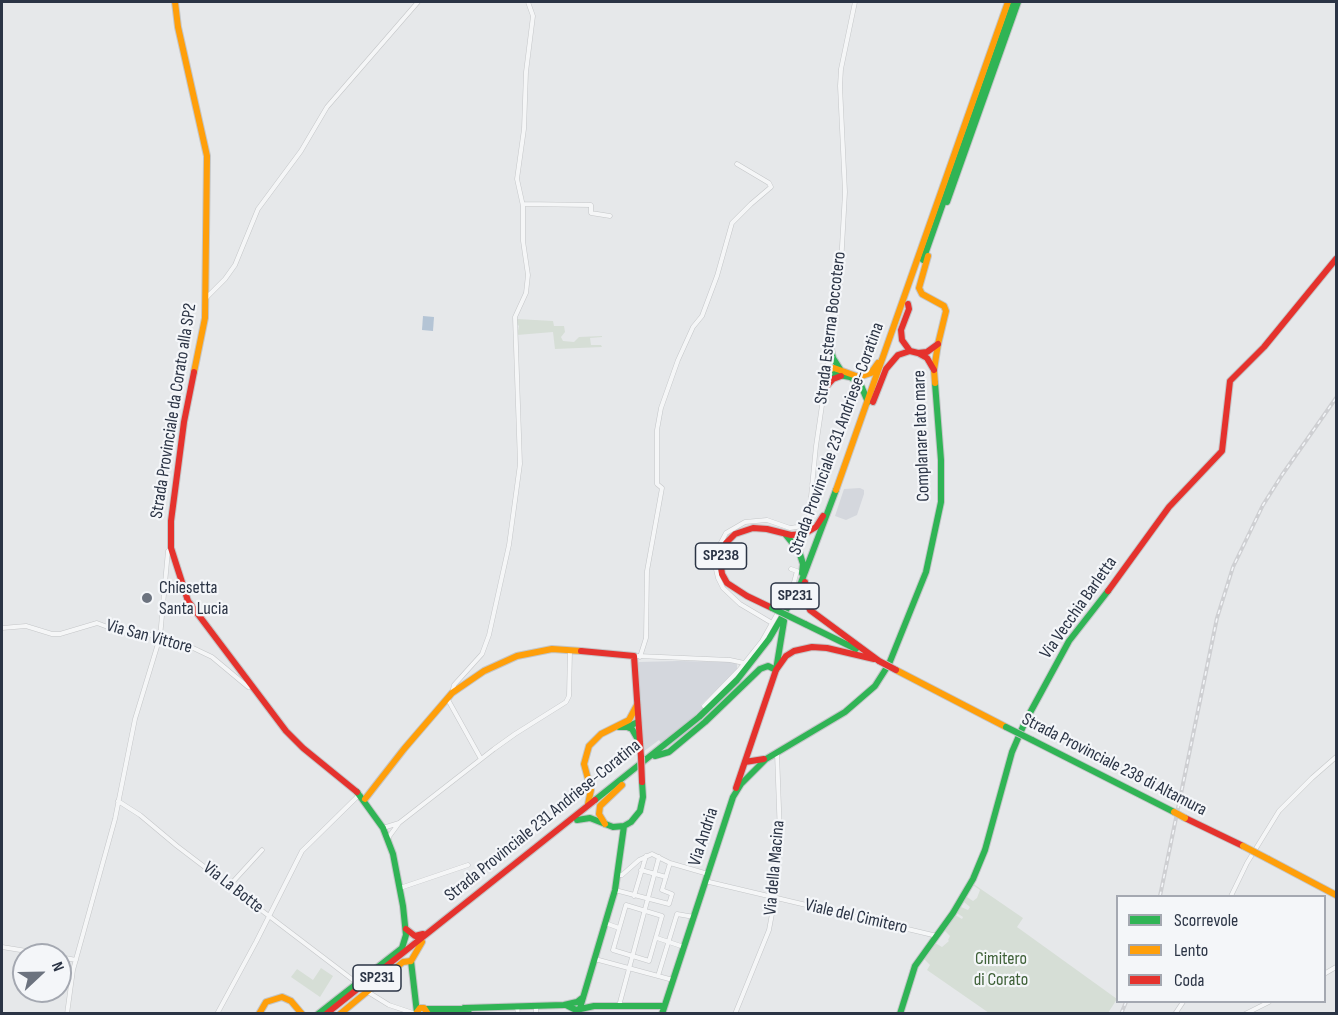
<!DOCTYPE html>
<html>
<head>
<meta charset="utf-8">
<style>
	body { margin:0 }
	#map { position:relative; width:1338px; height:1015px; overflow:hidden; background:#e6e8ea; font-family:"Sofia Sans Condensed",sans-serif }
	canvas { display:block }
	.frame { position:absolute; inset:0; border:3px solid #2b3445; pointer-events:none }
	.legend { position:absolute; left:1116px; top:895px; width:210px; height:108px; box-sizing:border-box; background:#f4f6f9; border:2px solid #a4a8b1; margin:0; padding:8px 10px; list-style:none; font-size:18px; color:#2b3445 }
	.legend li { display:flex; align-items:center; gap:12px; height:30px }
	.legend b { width:30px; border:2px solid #a4a8b1 }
	.north { position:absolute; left:12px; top:943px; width:60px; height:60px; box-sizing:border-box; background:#f4f6f9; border:2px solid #a4a8b1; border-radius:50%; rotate:68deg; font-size:16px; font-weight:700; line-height:24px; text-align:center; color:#2b3445 }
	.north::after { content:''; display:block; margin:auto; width:21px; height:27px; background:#6c737f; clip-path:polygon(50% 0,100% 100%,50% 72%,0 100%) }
</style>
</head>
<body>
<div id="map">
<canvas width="1338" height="1015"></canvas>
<div class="frame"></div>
<ul class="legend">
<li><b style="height:8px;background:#30b455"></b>Scorrevole</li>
<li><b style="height:8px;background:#ff9f0a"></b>Lento</li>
<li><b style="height:8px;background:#e5322d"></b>Coda</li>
</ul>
<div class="north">N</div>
</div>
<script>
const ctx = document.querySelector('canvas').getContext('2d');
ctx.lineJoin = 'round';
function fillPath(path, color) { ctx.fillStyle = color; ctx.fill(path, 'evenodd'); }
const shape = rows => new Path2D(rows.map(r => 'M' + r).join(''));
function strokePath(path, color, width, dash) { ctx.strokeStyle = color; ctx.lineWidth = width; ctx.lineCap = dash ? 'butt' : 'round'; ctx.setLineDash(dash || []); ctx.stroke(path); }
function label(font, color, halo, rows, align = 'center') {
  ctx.font = font + ' "Sofia Sans Condensed",sans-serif'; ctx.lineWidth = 4.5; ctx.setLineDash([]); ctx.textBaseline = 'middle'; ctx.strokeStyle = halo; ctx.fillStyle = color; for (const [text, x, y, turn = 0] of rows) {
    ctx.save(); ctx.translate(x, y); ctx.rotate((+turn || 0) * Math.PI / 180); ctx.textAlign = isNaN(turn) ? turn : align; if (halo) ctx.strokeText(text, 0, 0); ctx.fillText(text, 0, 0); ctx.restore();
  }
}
fillPath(shape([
	[860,488,864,490,864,494,857,515,846,520,835,516,844,489],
	[678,661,734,662,737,664,737,670,701,705,703,709,661,743,659,740,643,752,636,666,639,662]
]), '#d4d7dd');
fillPath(shape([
	[517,319,553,321,554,326,564,326,565,332,561,337,563,341,574,342,579,337,602,336,602,337,590,338,591,345,601,345,602,347,555,349,553,332,517,335,519,326,517,324],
	[972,883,1023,918,1017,927,1117,999,1108,1013,989,1013,927,970,930,965,924,959,935,943,942,947,949,941,948,940,950,936,944,930,955,915,962,919,963,917,957,913,961,907,968,910,970,907,964,902,967,894,967,897,973,901,977,898,980,890,973,885,971,886],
	[321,968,333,976,320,997,291,977,297,969,313,980]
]), '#d6ded6');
fillPath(shape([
	[423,316,434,317,433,331,422,330]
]), '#b4c4d5');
const street = shape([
	[523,204,591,205,591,213,610,216],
	[206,298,225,279,235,265,258,209,301,151,327,107,418,2],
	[772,623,740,604,723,588,718,578,715,565,715,554,726,533,745,522,767,520,790,528,797,527,809,517,816,446,840,283,845,192,840,86,841,69,855,2],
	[2,628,26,626,52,634,60,634,97,623,113,629,129,630,160,637,191,647,212,657,248,687,251,686],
	[638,656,730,660,744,663],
	[640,657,646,638,647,571,662,488,657,484,657,430,661,408,678,360,693,327,702,316,717,276,732,223,751,204,771,187,769,183,737,164],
	[452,693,454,685,482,654,489,635,509,545,520,464,515,317,526,293,528,275,523,241,523,206,517,179,524,129,526,72,533,16,528,2],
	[447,698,481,759],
	[704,706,739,670,762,641,793,586,797,571,791,569],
	[118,801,140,815,177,846,357,983],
	[383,828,399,823],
	[388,838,399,823,494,749,515,734,566,702,569,696,570,651],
	[641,870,666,877],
	[618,875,622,875,639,860,652,854,670,863,708,874],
	[705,881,937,936],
	[230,885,262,850],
	[400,888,468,865],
	[615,890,669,904,672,894,662,890,670,863],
	[634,896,646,856],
	[1231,896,1247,863,1279,811,1312,778,1336,757],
	[626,905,662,916,649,961,613,950,626,905],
	[605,923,619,928],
	[657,938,684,947],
	[2,947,51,955],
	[60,957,76,960],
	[595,959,673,980],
	[1324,974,1336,967],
	[658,976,677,914,694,917],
	[368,992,389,1005,416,1014],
	[536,1006,536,1014],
	[619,1006,659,857],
	[517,1007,518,1014],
	[67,1014,73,970,115,819,135,719,160,637,168,551,171,549],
	[217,1014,256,942,302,851,360,794],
	[735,1014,769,930,774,903,780,836,777,753],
	[1175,1014,1183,1002],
	[1245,1014,1269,1002]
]);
const fast = shape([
	[947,202,1018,2],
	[923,260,1014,2],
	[830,346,833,358,840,369],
	[826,370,834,374,850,377,860,383,868,402],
	[786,535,799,551,803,564,802,573],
	[805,624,856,649],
	[619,727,627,727,638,722],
	[627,727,632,729,640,743],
	[1032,740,1174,812],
	[655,756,669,752,705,722,760,669,768,666,776,670,784,621],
	[733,797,741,784,766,759,845,712,875,686,889,664,926,572,941,502,941,460,935,383],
	[595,800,699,717,737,680,769,639,799,588,836,490],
	[577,820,590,818,613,827,624,826],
	[411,961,417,1013],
	[566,1005,576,1010,594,1006,664,1006],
	[465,1008,564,1005,577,1002,582,998],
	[580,1008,615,890,624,826,631,822,640,811,643,797,642,782],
	[426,1009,462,1009],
	[318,1014,402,948,406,935,403,906,393,854,383,828,357,792],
	[460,1014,464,1008,468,1010,469,1014],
	[662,1014,733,797],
	[900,1014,915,966,953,913,973,879,985,850,1012,752,1025,722,1069,641,1108,591]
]);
const slow = shape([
	[175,2,178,27,207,156,205,318,194,372],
	[928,256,919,288,922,294,944,306,946,311,938,344,934,370,935,383],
	[826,370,834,368,859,377,871,373,878,363],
	[836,490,1008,2],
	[896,670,1006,727],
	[365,799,404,749,452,693,484,671,517,656,552,649,581,651],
	[588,804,591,790,584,764,589,746,601,734,629,720,637,705],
	[605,824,599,814,600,806,622,785],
	[1268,859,1336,895],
	[411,961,422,942],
	[417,1012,420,1008,424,1008,428,1014],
	[259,1014,266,1002,282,997,291,1001,302,1014],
	[340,1014,403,962,411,961]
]);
const jam = shape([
	[908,304,909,309,901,330,902,340,910,351],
	[918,353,927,352,938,344],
	[194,372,184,422,171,521,171,548,188,601,286,731,303,748,357,792],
	[824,389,833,379,841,376],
	[873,402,886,369,898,355,910,351,918,353,927,358,934,370],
	[805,582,803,594,810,610,879,661],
	[1108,591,1169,507,1222,451,1230,381,1264,347,1336,259],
	[772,608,747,596,727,583,722,574,720,560,726,543,735,534,753,528,767,529,791,535,804,534,816,527,823,516],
	[581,651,634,656,641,757],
	[745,762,764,759],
	[736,788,776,670,786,656,794,651,812,647,827,648,874,659],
	[1185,818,1243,846],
	[406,929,415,936,423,934],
	[326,1014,595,800]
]);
strokePath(street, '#c4c6c8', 5);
strokePath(fast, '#c4c6c8', 8);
strokePath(slow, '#c4c6c8', 8);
strokePath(jam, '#c4c6c8', 8);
strokePath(street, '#f5f6f7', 4);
strokePath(fast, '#30b455', 6);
strokePath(slow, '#ff9f0a', 6);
strokePath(jam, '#e5322d', 6);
const rail = shape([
	[1160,896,1217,618,1233,567,1263,505,1282,475,1336,398],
	[1121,1014,1126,1002]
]);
strokePath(rail, '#cecfd2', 4);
strokePath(rail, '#f4f6f9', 1.5, [4.5]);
const fastBridge = shape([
	[772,608,805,624],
	[1006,727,1032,740]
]);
const slowBridge = shape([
	[1174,812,1185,818],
	[1243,846,1268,859]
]);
const jamBridge = shape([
	[879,661,896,670],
	[641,757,642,782]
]);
strokePath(fastBridge, '#c4c6c8', 8, []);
strokePath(slowBridge, '#c4c6c8', 8, []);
strokePath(jamBridge, '#c4c6c8', 8, []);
strokePath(fastBridge, '#30b455', 6);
strokePath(slowBridge, '#ff9f0a', 6);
strokePath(jamBridge, '#e5322d', 6);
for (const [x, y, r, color] of [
	[147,598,6,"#6c737f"]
]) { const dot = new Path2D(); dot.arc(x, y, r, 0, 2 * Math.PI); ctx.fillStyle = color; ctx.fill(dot); strokePath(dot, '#f4f6f9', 2); }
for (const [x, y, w] of [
	[721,556,51],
	[795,596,48],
	[377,978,48]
]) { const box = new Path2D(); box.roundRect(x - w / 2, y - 13, w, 26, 4.5); ctx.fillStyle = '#f4f6f9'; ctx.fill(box); strokePath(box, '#2b3445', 1.5); }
label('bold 16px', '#2b3445', null, [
	["SP238",721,556],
	["SP231",795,596],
	["SP231",377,978]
]);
label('18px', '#2b3445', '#f4f6f9', [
	["Strada Esterna Boccotero",831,328,-83],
	["Strada Provinciale da Corato alla SP2",174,411,-81],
	["Complanare lato mare",922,436,-92],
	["Strada Provinciale 231 Andriese-Coratina",837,439,-70],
	["Via Vecchia Barletta",1079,608,-55],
	["Via San Vittore",149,637,15],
	["Strada Provinciale 238 di Altamura",1114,765,27],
	["Strada Provinciale 231 Andriese-Coratina",543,821,-39],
	["Via Andria",704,837,-72],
	["Via della Macina",775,868,-85],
	["Via La Botte",233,888,38],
	["Viale del Cimitero",856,917,13]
]);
label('18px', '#2b3445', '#f4f6f9', [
	["Chiesetta",159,588],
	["Santa Lucia",159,609]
], 'left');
label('18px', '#3f6138', '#f4f6f9', [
	["Cimitero",1001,959],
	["di Corato",1001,980]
]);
</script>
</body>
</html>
